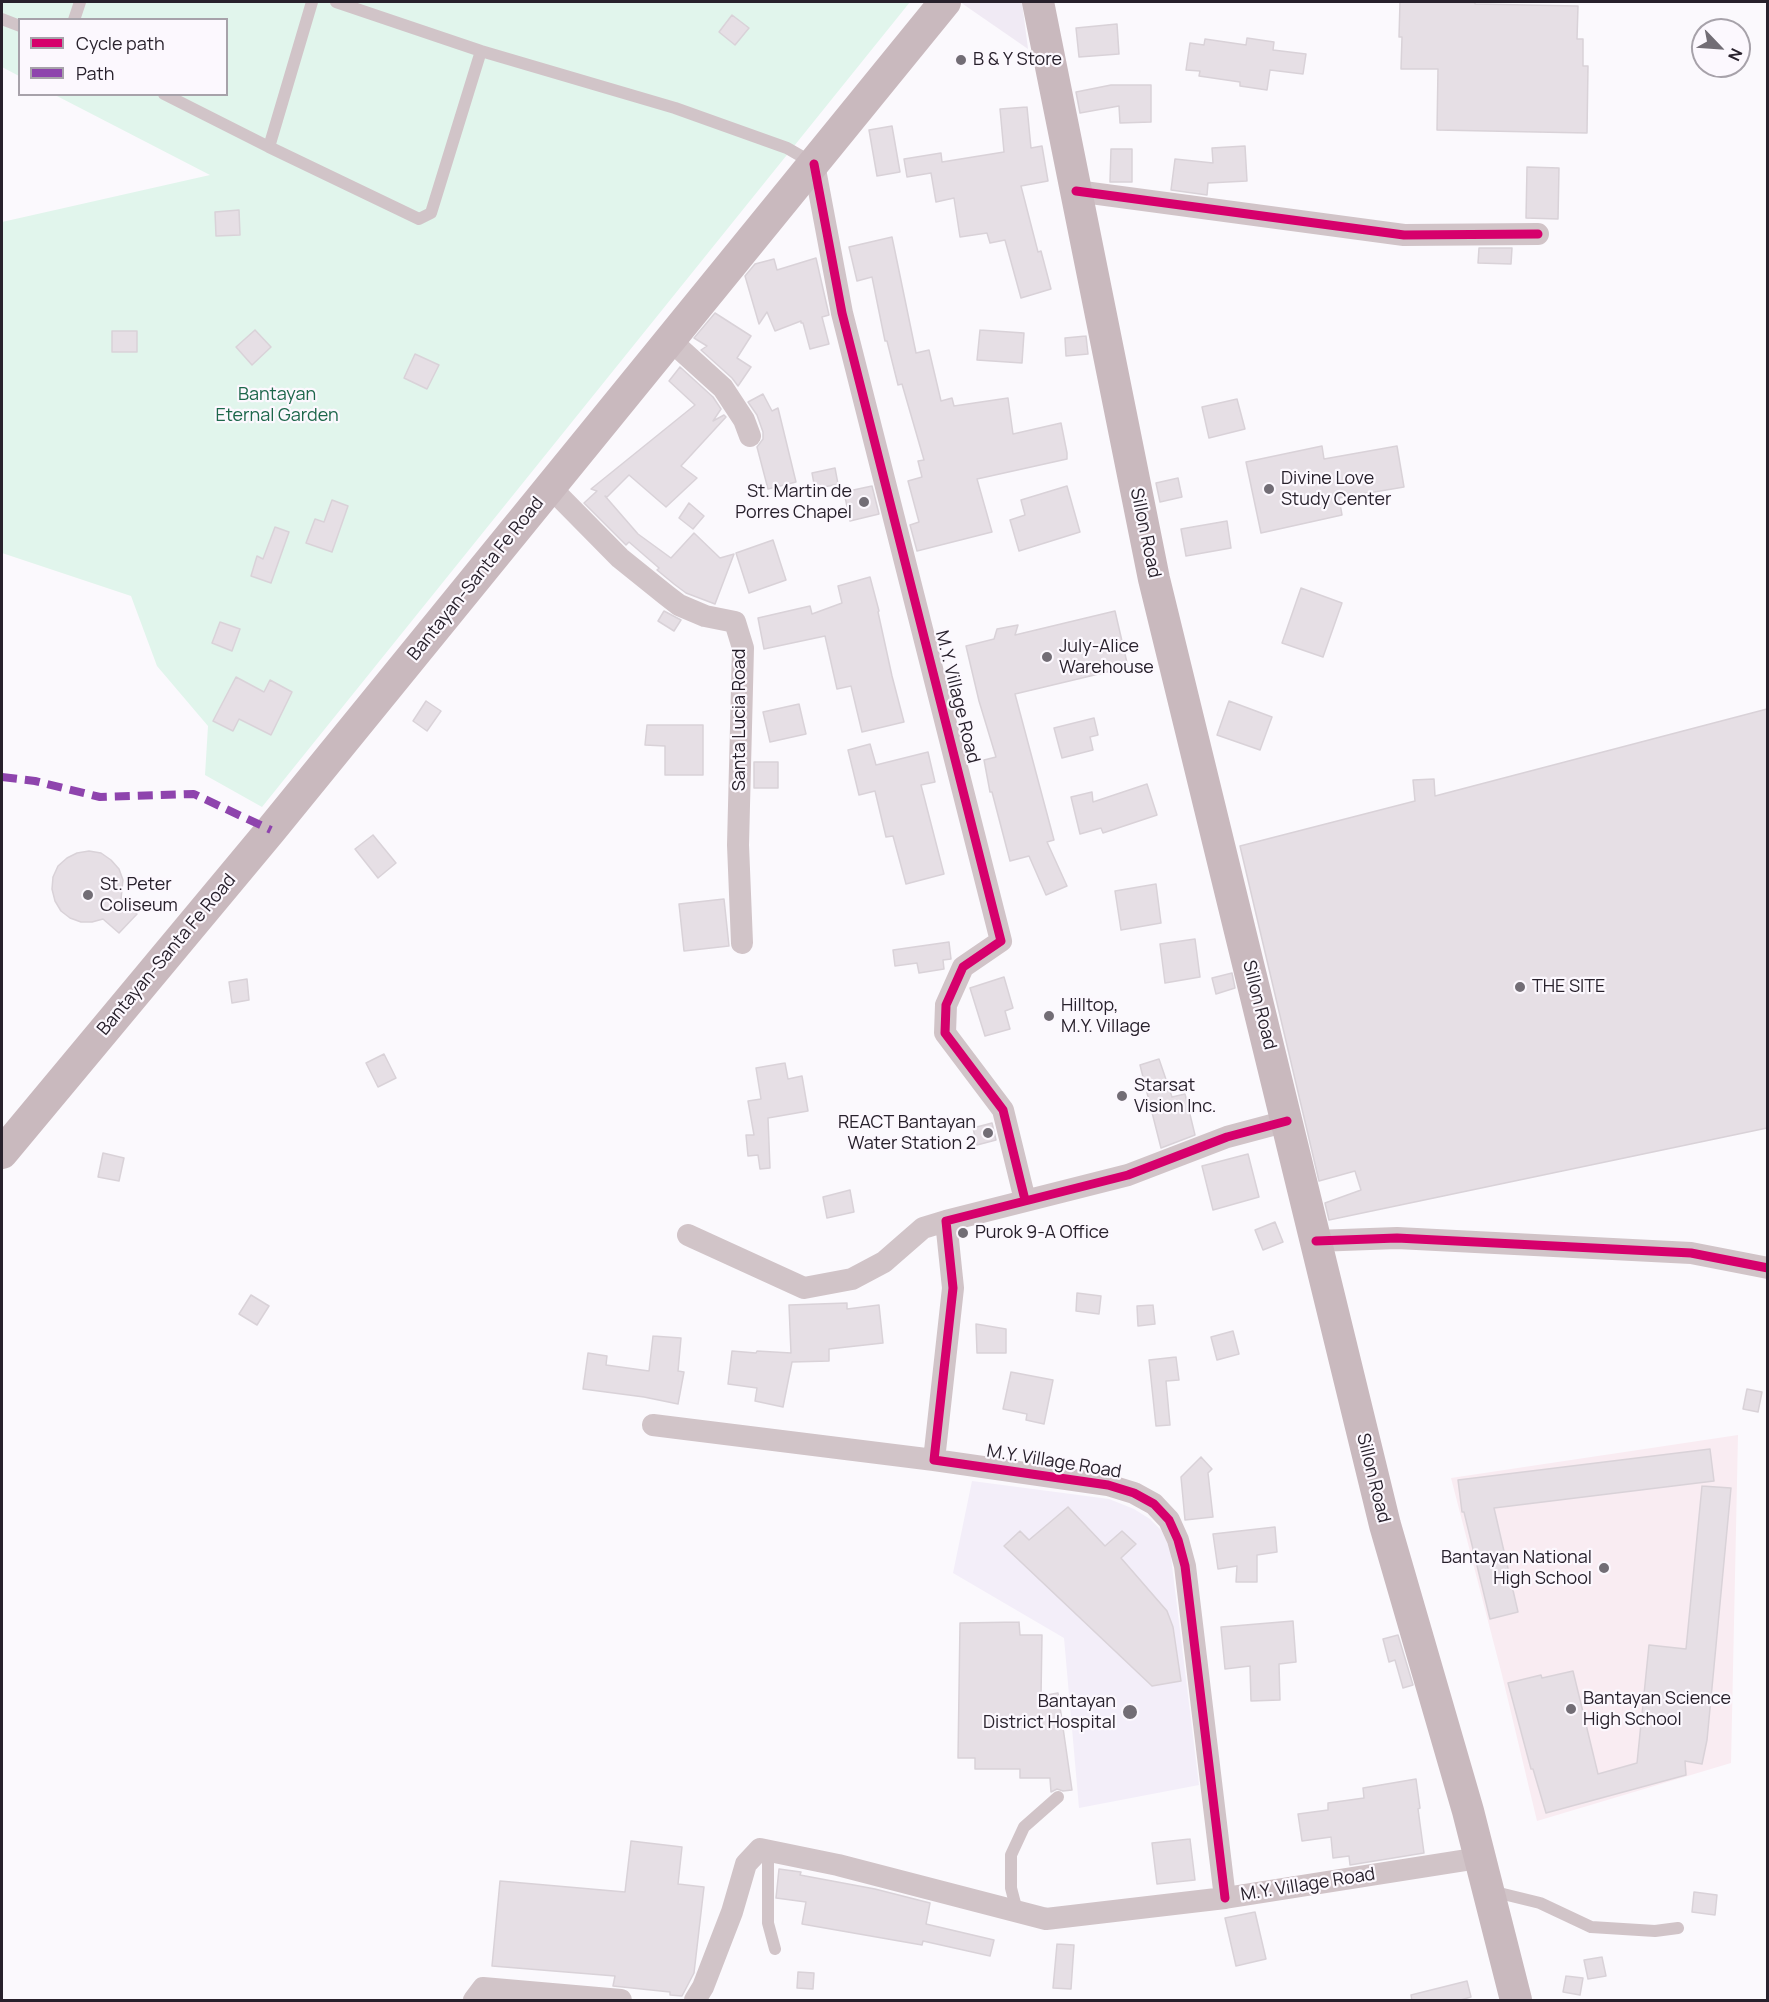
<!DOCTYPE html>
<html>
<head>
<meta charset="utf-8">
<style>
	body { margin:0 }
	#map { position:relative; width:1769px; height:2002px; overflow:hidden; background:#fbf9fd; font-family:Manrope,sans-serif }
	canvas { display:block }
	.frame { position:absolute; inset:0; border:3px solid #28212c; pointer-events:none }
	.legend { position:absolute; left:18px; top:18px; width:210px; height:78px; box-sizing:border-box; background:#fcf8fe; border:2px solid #a7a2aa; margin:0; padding:8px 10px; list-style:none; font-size:18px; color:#28212c }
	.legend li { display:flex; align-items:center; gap:12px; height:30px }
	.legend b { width:30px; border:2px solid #a7a2aa }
	.north { position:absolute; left:1691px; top:18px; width:60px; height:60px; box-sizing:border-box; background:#fcf8fe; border:2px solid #a7a2aa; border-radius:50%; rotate:115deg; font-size:16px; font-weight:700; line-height:24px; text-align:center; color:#28212c }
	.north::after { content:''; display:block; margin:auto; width:21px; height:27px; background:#726d75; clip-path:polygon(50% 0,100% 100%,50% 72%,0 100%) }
</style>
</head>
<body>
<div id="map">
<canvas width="1769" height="2002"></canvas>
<div class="frame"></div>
<ul class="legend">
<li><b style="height:8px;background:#d6006c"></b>Cycle path</li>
<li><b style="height:8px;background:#8e44ad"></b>Path</li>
</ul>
<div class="north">N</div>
</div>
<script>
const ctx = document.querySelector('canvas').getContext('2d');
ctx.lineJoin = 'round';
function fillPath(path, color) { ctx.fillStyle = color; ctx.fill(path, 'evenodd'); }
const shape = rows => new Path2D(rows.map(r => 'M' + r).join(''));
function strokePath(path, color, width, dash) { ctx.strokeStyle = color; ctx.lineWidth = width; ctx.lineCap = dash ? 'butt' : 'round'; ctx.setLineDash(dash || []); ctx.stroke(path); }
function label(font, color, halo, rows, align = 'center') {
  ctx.font = font + ' Manrope,sans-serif'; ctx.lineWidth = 4.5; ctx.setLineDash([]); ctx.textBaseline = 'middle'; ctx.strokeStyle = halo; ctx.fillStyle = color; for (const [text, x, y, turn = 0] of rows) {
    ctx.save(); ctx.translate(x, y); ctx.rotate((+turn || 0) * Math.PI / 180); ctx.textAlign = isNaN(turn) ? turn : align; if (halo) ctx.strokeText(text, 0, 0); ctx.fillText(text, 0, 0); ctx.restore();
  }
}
fillPath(shape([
	[960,2,1022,2,1028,49]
]), '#f0eaf4');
fillPath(shape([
	[1738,1435,1731,1763,1537,1821,1502,1675,1451,1478]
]), '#f9ecf2');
fillPath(shape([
	[972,1481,1109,1499,1134,1509,1150,1519,1162,1531,1170,1549,1199,1785,1079,1808,1064,1638,953,1573]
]), '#f3eef9');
fillPath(shape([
	[2,2,910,2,262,807,205,775,208,726,157,666,131,596,2,553,2,222,210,175,55,95,226,94,226,20,20,20,19,76,2,67]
]), '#e1f5ec');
const building = shape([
	[1400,2,1475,2,1475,4,1578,6,1577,39,1583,39,1583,66,1588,66,1587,133,1437,130,1438,69,1401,69,1402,37,1399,37,1400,2],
	[732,15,749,28,735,45,719,32,732,15],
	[1117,24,1119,54,1079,57,1076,28,1117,24],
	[1247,38,1274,42,1273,50,1306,54,1303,74,1270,70,1267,90,1240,86,1240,82,1199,76,1200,71,1186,70,1190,43,1204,45,1205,39,1246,45,1247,38],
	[1111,85,1151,85,1151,122,1120,123,1119,106,1080,113,1076,92,1111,85],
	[1027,107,1031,148,1042,146,1048,181,1021,186,1038,252,1041,251,1051,289,1021,298,1005,240,990,243,987,233,960,237,954,198,936,202,931,173,907,177,904,159,941,153,942,162,1004,152,1000,109,1027,107],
	[892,126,900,172,877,176,869,130,892,126],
	[1245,146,1247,181,1208,183,1207,195,1171,190,1175,159,1213,163,1212,148,1245,146],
	[1111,149,1132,149,1132,182,1110,182,1111,149],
	[1527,167,1559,168,1558,219,1526,218,1527,167],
	[239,210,240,235,216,236,215,212,239,210],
	[892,237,916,353,929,350,941,401,952,398,954,406,1008,398,1013,434,1061,423,1067,453,1067,459,977,479,992,532,917,551,910,525,919,522,908,481,922,477,918,461,924,460,902,384,898,385,887,341,885,341,872,277,857,281,849,247,892,237],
	[1479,248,1512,248,1511,264,1478,263,1479,248],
	[816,258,829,315,822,317,829,344,810,349,803,323,801,323,801,321,775,331,767,312,759,324,745,276,755,264,774,259,777,270,816,258],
	[715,313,751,336,737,358,751,367,738,386,732,378,701,350,707,346,694,338,715,313],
	[255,330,271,347,252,365,236,347,255,330],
	[980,330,1024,333,1022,363,977,360,980,330],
	[112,331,137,331,137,352,112,352,112,331],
	[1086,336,1088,354,1066,356,1065,338,1086,336],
	[415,354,439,365,427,389,404,378,415,354],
	[680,367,713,397,721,409,713,421,724,415,726,417,681,466,697,478,666,507,629,475,607,497,605,496,638,534,671,558,694,533,720,558,734,554,715,604,686,593,674,584,657,570,659,568,629,542,626,545,584,503,597,491,591,489,695,405,669,381,680,367],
	[763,394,772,411,778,408,796,482,768,489,757,447,763,439,763,432,757,415,748,402,763,394],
	[1237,399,1245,429,1209,438,1202,407,1237,399],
	[1322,446,1324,459,1397,446,1404,487,1339,498,1342,515,1261,533,1246,462,1322,446],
	[835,468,838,484,815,489,812,473,835,468],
	[1178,478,1182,497,1160,502,1156,483,1178,478],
	[872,486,879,514,850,521,844,492,872,486],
	[1067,486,1080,532,1019,551,1010,520,1025,515,1021,500,1067,486],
	[332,500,348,506,332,552,306,543,315,519,324,522,332,500],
	[689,503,704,516,693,529,679,518,689,503],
	[1227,521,1231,548,1186,556,1181,529,1227,521],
	[275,527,289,532,271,583,251,576,257,556,263,559,275,527],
	[773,540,786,580,749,593,736,553,773,540],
	[870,577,879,611,878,612,892,676,904,722,862,732,851,686,837,689,825,636,764,649,758,618,810,606,812,614,842,603,838,586,870,577],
	[1301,588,1342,603,1323,657,1282,643,1301,588],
	[664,611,681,620,674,631,658,621,664,611],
	[1115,611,1128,667,1015,694,1054,840,1047,842,1067,886,1046,895,1029,856,1010,861,992,792,990,792,984,760,996,757,979,701,966,646,994,639,997,629,1018,625,1015,635,1115,611],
	[220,622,240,629,232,651,212,643,220,622],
	[236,677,264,692,270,680,292,692,271,735,239,719,233,731,213,721,236,677],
	[426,701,441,711,427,731,413,721,426,701],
	[1229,701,1272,717,1260,750,1217,735,1229,701],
	[799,704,806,734,770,742,763,712,799,704],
	[1767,709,1767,1128,1329,1220,1325,1203,1361,1190,1355,1171,1319,1181,1240,846,1415,801,1413,780,1434,779,1435,796,1767,709],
	[1094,718,1098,735,1090,737,1093,750,1062,758,1054,728,1094,718],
	[647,725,703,725,703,775,665,775,665,746,645,745,647,725],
	[870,744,876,765,928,752,935,782,921,785,944,874,906,884,893,836,886,837,875,791,859,795,848,750,870,744],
	[754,762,778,762,778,788,754,788,754,762],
	[1147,784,1157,815,1103,833,1101,828,1080,834,1071,797,1092,792,1093,802,1147,784],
	[373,835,396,863,378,878,355,849,373,835],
	[89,851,101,853,111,860,119,869,123,880,121,899,137,914,119,933,103,919,92,922,81,922,70,918,61,911,55,901,52,889,53,877,58,866,67,858,77,853,89,851],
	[1156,884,1161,923,1121,930,1115,891,1156,884],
	[724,899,729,946,684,951,679,904,724,899],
	[1195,939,1200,977,1165,983,1160,944,1195,939],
	[949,942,951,959,943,960,944,969,919,973,917,963,895,966,893,950,949,942],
	[1232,973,1235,988,1216,994,1212,978,1232,973],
	[1004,977,1013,1008,1005,1011,1010,1029,985,1036,970,988,1004,977],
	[247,979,249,1000,232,1003,229,982,247,979],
	[384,1054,396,1078,378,1087,366,1063,384,1054],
	[1159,1059,1172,1097,1185,1094,1195,1135,1161,1148,1140,1065,1159,1059],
	[785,1063,788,1079,802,1076,808,1111,768,1118,770,1168,760,1169,758,1155,748,1156,746,1135,754,1135,748,1101,761,1099,756,1068,785,1063],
	[992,1123,996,1140,977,1145,973,1128,992,1123],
	[103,1153,124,1158,119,1181,98,1177,103,1153],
	[1248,1154,1259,1197,1213,1210,1202,1166,1248,1154],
	[850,1190,854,1212,827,1218,823,1197,850,1190],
	[1275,1222,1283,1242,1263,1250,1255,1230,1275,1222],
	[1077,1293,1101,1296,1099,1314,1076,1311,1077,1293],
	[251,1295,269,1306,257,1325,239,1314,251,1295],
	[847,1303,847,1309,879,1305,883,1343,829,1349,829,1361,792,1362,783,1407,755,1401,757,1388,728,1384,732,1351,756,1353,757,1351,791,1353,789,1305,847,1303],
	[1153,1305,1155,1324,1138,1326,1137,1306,1153,1305],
	[976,1324,1006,1329,1006,1353,977,1353,976,1324],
	[1233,1331,1239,1354,1217,1360,1211,1337,1233,1331],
	[653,1336,681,1338,678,1371,684,1372,678,1404,644,1397,583,1389,588,1353,607,1356,606,1365,649,1371,653,1336],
	[1176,1357,1179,1380,1166,1381,1170,1425,1156,1426,1149,1360,1176,1357],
	[1011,1372,1053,1380,1044,1424,1026,1420,1027,1414,1003,1409,1011,1372],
	[1747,1389,1762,1392,1758,1412,1743,1409,1747,1389],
	[1710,1449,1714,1481,1494,1508,1518,1612,1490,1619,1464,1512,1462,1512,1458,1480,1710,1449],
	[1201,1457,1212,1469,1208,1473,1213,1517,1185,1520,1181,1477,1201,1457],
	[1702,1486,1731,1488,1707,1740,1702,1764,1685,1761,1686,1775,1546,1813,1533,1769,1531,1769,1508,1683,1541,1675,1542,1678,1573,1671,1598,1774,1637,1763,1649,1645,1686,1649,1702,1486],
	[1068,1507,1105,1546,1122,1531,1136,1544,1121,1558,1167,1611,1173,1627,1181,1681,1152,1686,1004,1546,1020,1531,1029,1540,1068,1507],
	[1275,1527,1277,1552,1257,1555,1257,1582,1236,1582,1237,1566,1218,1569,1213,1534,1275,1527],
	[1293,1621,1296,1662,1279,1664,1280,1700,1251,1701,1250,1666,1225,1669,1221,1627,1293,1621],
	[1019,1622,1020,1635,1042,1635,1041,1696,1058,1693,1072,1790,1063,1791,1057,1789,1051,1792,1050,1778,1020,1778,1020,1769,975,1769,975,1758,958,1758,960,1623,1019,1622],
	[1398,1635,1413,1685,1403,1688,1395,1660,1389,1662,1383,1639,1398,1635],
	[1416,1779,1420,1808,1418,1809,1424,1853,1350,1865,1349,1856,1333,1858,1331,1837,1302,1841,1298,1814,1328,1810,1328,1803,1364,1798,1363,1788,1416,1779],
	[1190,1839,1195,1880,1157,1884,1152,1843,1190,1839],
	[631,1841,682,1847,678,1884,704,1887,694,1973,682,1996,670,1995,670,1992,613,1986,615,1976,492,1966,500,1881,625,1892,631,1841],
	[779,1869,801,1872,800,1875,875,1889,930,1903,926,1924,994,1940,990,1956,923,1941,922,1945,802,1924,806,1902,776,1898,779,1869],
	[1694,1892,1717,1895,1715,1915,1692,1912,1694,1892],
	[1255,1912,1266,1959,1236,1966,1225,1918,1255,1912],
	[1057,1944,1074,1945,1071,1989,1053,1988,1057,1944],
	[1602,1957,1606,1976,1588,1979,1584,1960,1602,1957],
	[798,1972,814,1973,813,1989,797,1988,798,1972],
	[1566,1976,1583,1978,1580,1995,1563,1992,1566,1976],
	[1467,1981,1471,1997,1457,2001,1412,2001,1411,1995,1467,1981]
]);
fillPath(building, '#e6dfe5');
strokePath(building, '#d9d2d8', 1.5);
strokePath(shape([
	[312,2,269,147,419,219,431,213,481,51],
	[336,2,481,51,675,108,787,148,813,163],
	[2,19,20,26],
	[74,20,80,2],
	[164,94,269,147],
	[768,1851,768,1923,775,1949],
	[1491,1891,1540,1903,1591,1927,1655,1931,1678,1928],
	[1017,1911,1011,1888,1011,1855,1024,1827,1058,1797]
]), '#d1c4c8', 12);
strokePath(shape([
	[814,164,842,313,1001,941,963,967,946,1005,945,1033,1003,1110,1025,1200],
	[1076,191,1404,235,1538,234],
	[670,340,723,388,744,420,750,436],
	[550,487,620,558,666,595,679,605,705,616,735,622,743,648,738,845,742,943],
	[688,1235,804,1288,852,1279,884,1262,923,1228,946,1221],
	[1316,1241,1397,1238,1691,1253,1768,1268],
	[653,1425,934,1460],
	[1225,1898,1185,1566,1178,1540,1169,1520,1154,1504,1134,1493,1108,1485,934,1460,953,1288,946,1221,1128,1175,1227,1137,1287,1121],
	[474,2000,483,1988,621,2000],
	[695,2000,703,1987,732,1912,746,1864,760,1849,838,1865,1046,1919,1225,1898,1479,1858]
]), '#d1c4c8', 22);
strokePath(shape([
	[1038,2,1154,579,1385,1525,1468,1811,1516,2000],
	[2,1153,271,830,945,2]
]), '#c9b9be', 32);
strokePath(shape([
	[2,777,35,781,100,797,194,794,271,830]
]), '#8e44ad', 8, [15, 8]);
strokePath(shape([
	[814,164,842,313,1001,941,963,967,946,1005,945,1033,1003,1110,1025,1200],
	[1076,191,1404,235,1538,234],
	[1316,1241,1397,1238,1691,1253,1768,1268],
	[1225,1898,1185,1566,1178,1540,1169,1520,1154,1504,1134,1493,1108,1485,934,1460,953,1288,946,1221,1128,1175,1227,1137,1287,1121]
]), '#d6006c', 9);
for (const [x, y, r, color] of [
	[961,60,6,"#726d75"],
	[1269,489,6,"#726d75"],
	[864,502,6,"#726d75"],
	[1047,657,6,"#726d75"],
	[88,895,6,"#726d75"],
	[1520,987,6,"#726d75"],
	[1049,1016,6,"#726d75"],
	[1122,1096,6,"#726d75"],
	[988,1133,6,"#726d75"],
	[963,1233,6,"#726d75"],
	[1604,1568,6,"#726d75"],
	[1571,1709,6,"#726d75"],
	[1130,1712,8,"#726d75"]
]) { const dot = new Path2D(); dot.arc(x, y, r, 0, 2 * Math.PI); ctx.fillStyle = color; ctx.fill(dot); strokePath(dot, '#fcf8fe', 2); }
label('18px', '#28212c', '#fcf8fe', [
	["B & Y Store",973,60],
	["Divine Love",1281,479],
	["Study Center",1281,500],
	["St. Martin de",852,492,"right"],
	["Porres Chapel",852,513,"right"],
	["July-Alice",1059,647],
	["Warehouse",1059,668],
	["St. Peter",100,885],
	["Coliseum",100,906],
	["THE SITE",1532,987],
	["Hilltop,",1061,1006],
	["M.Y. Village",1061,1027],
	["Starsat",1134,1086],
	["Vision Inc.",1134,1107],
	["REACT Bantayan",976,1123,"right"],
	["Water Station 2",976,1144,"right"],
	["Purok 9-A Office",975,1233],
	["Bantayan National",1592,1558,"right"],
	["High School",1592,1579,"right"],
	["Bantayan Science",1583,1699],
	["High School",1583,1720],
	["Bantayan",1116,1702,"right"],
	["District Hospital",1116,1723,"right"]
], 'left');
label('18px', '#1d674b', '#fcf8fe', [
	["Bantayan",277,395],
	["Eternal Garden",277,416]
]);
label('18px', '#28212c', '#fcf8fe', [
	["Sillon Road",1145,533,78],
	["Bantayan-Santa Fe Road",476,579,-51],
	["M.Y. Village Road",957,697,76],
	["Santa Lucia Road",740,720,-90],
	["Bantayan-Santa Fe Road",167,955,-50],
	["Sillon Road",1259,1005,76],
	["M.Y. Village Road",1054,1462,9],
	["Sillon Road",1373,1478,76],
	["M.Y. Village Road",1308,1885,-9]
]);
</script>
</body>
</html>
